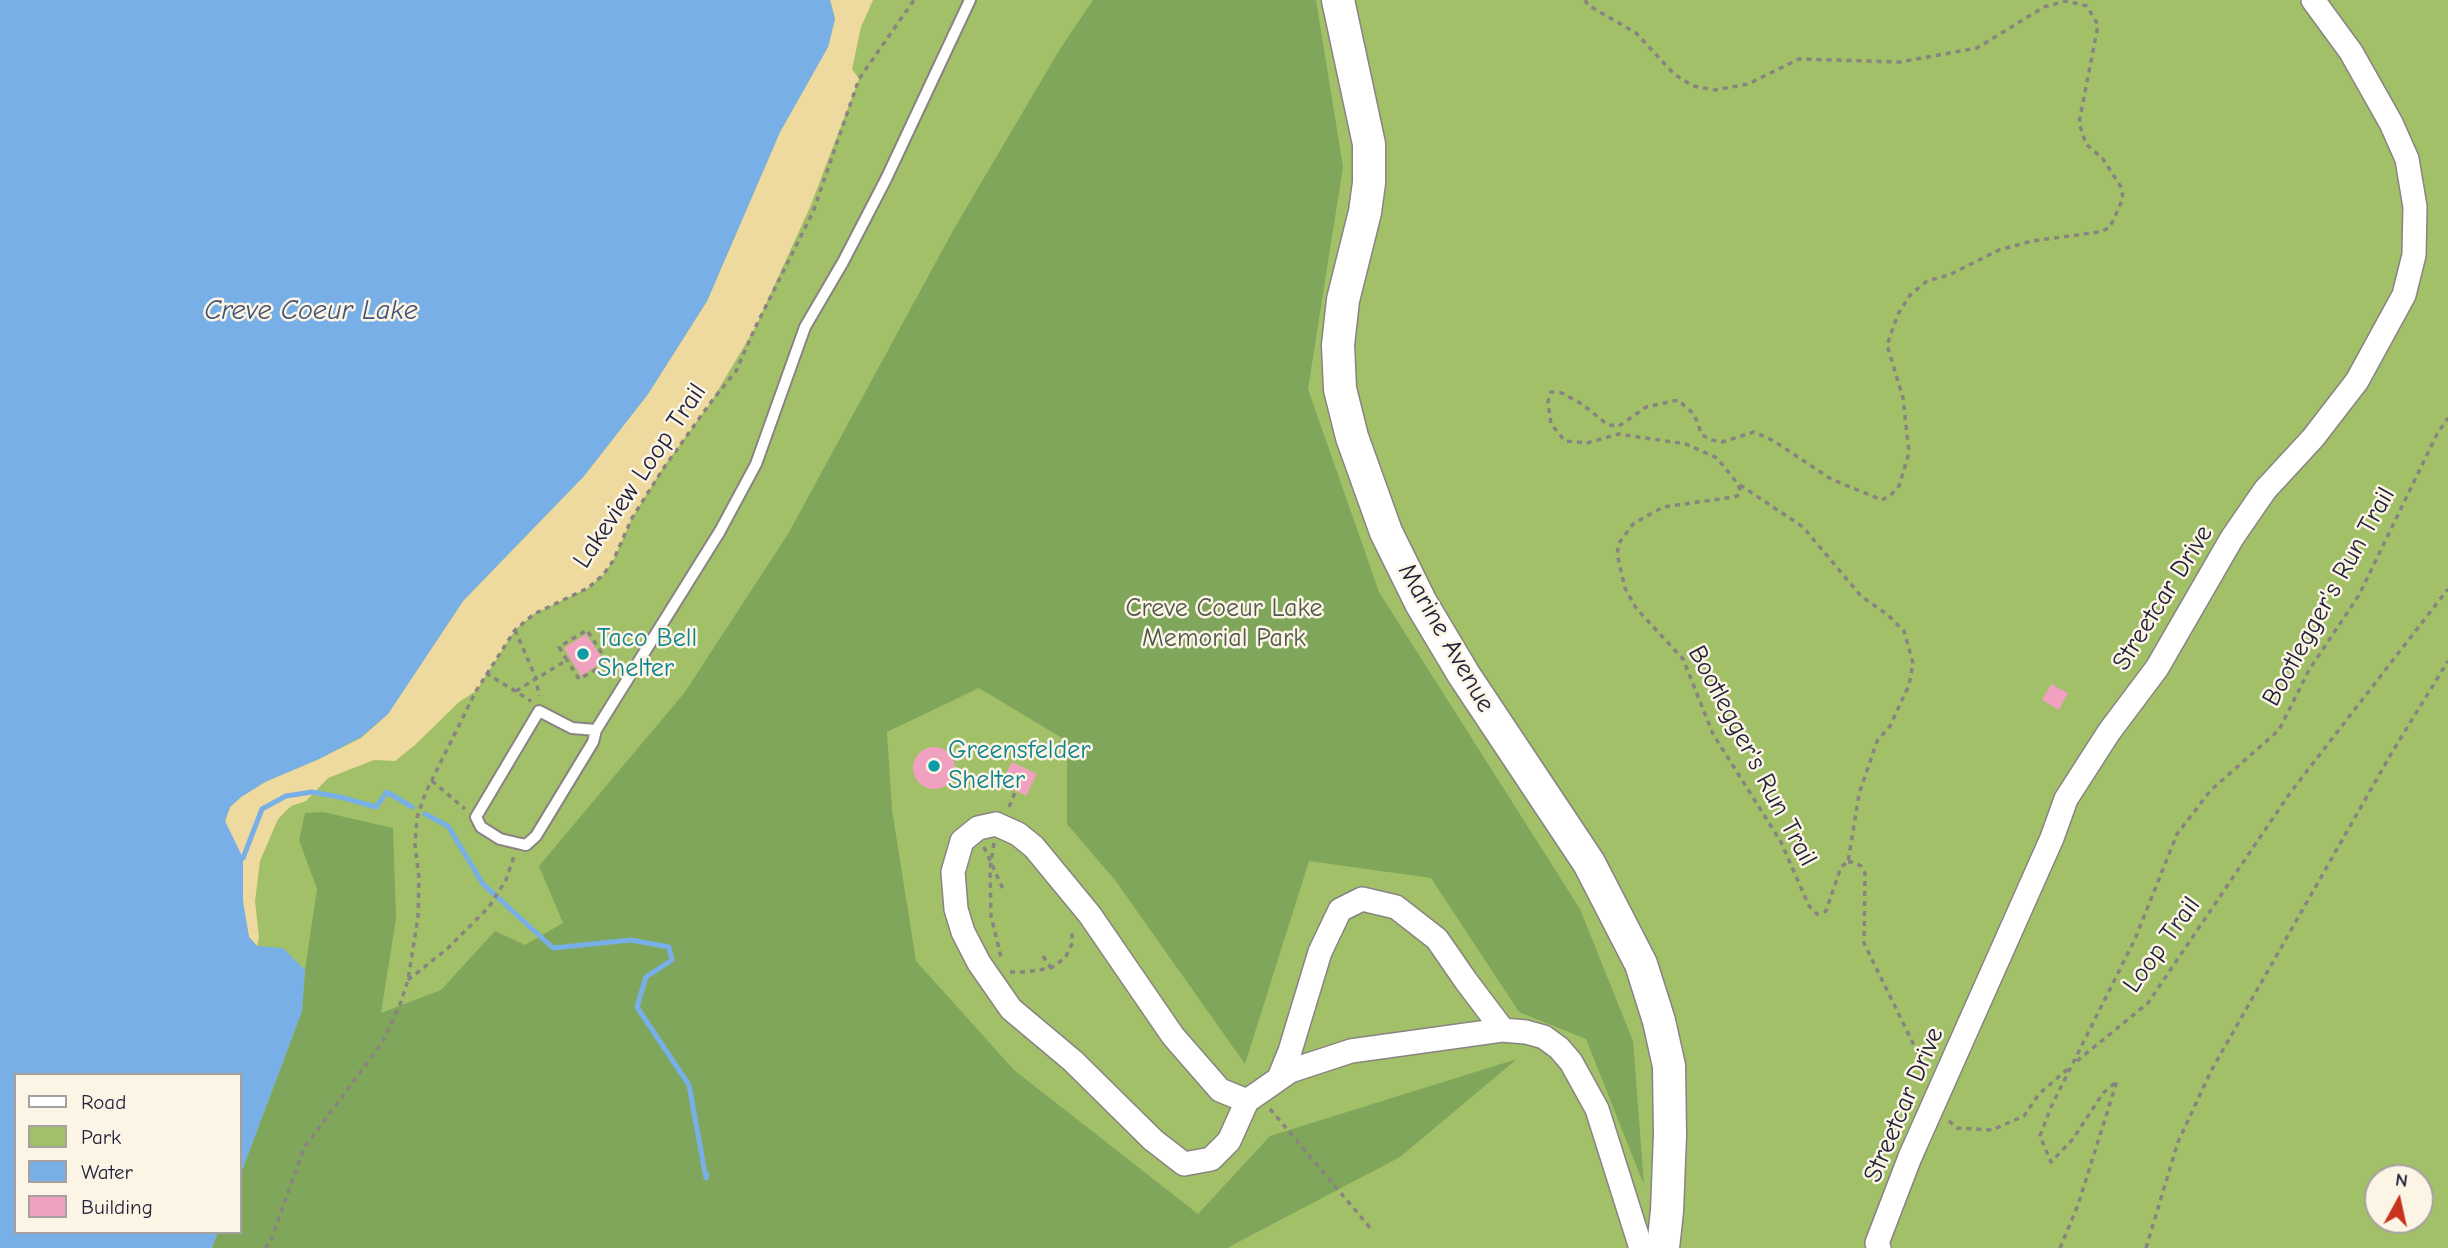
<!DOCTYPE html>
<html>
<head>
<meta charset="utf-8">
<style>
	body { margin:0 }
	#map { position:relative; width:2448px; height:1248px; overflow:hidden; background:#f0e4c7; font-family:"Comic Neue",sans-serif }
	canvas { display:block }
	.legend { position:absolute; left:14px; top:1073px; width:228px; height:161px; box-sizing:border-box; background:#fcf5e5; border:2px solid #a5a1a1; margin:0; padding:9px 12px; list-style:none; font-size:21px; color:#22223b }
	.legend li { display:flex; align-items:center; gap:14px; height:35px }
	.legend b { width:35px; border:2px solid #a5a1a1 }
	.north { position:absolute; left:2364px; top:1164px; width:70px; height:70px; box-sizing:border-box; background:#fcf5e5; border:2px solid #a5a1a1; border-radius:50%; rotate:8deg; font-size:19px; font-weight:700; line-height:28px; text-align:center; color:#22223b }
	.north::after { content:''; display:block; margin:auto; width:24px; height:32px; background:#c8321e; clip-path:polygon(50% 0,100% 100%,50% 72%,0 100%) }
</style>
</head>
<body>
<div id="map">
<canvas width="2448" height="1248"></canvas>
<ul class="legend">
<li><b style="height:9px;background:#fff"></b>Road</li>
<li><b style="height:19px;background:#a1c068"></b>Park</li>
<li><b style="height:19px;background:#78afe7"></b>Water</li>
<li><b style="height:19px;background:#f0a1bf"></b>Building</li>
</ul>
<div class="north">N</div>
</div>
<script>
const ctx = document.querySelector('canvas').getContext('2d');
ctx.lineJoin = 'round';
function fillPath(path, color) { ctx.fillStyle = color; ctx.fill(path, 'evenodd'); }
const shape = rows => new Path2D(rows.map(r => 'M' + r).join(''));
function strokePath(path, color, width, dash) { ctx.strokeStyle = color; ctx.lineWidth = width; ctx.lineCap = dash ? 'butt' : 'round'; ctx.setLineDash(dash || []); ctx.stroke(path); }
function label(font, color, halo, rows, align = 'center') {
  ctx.font = font + ' "Comic Neue",sans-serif'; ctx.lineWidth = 5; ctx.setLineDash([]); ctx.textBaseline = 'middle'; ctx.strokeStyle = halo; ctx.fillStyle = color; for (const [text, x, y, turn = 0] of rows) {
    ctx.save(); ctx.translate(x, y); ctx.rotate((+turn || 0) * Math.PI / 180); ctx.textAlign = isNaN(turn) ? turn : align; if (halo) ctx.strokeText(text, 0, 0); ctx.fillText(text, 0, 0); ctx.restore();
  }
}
fillPath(shape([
	[0,0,2448,0,2448,1248,0,1248],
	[16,1075,240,1075,240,1232,16,1232],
	[2378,1178,2420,1178,2420,1220,2378,1220]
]), '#a1c068');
fillPath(shape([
	[1093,0,1316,0,1343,167,1308,389,1379,592,1580,909,1633,1041,1644,1185,1586,1039,1519,1012,1431,878,1309,861,1245,1064,1115,880,1067,824,1067,741,979,688,887,732,892,810,916,961,1014,1070,1198,1214,1270,1136,1517,1059,1400,1157,1227,1248,212,1248,218,1232,240,1232,240,1176,302,1011,305,970,317,889,299,840,305,813,323,812,393,828,396,918,381,1013,441,990,495,931,525,945,563,923,539,866,685,692,788,534,955,227,1060,49]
]), '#80a65c');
fillPath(shape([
	[830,0,873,0,861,27,852,69,859,79,810,207,755,328,711,402,663,468,632,518,613,561,603,575,588,588,534,614,515,630,476,691,459,702,415,745,395,761,374,760,328,778,306,801,291,806,278,819,260,861,255,901,259,938,257,946,249,937,225,821,230,807,241,797,265,782,319,759,361,738,388,714,463,601,584,476,648,394,707,301,780,132,828,47,835,19]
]), '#eeda9e');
fillPath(shape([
	[0,0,830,0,835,19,828,47,780,132,707,301,648,394,584,476,463,601,388,714,361,737,319,759,265,782,241,797,230,807,225,821,243,858,243,901,249,937,257,946,283,948,305,970,302,1011,240,1176,240,1075,16,1075,16,1232,218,1232,212,1248,0,1248]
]), '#78afe7');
strokePath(shape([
	[425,814,448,826,483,884,553,948,631,940,669,947,672,960,646,977,637,1007,689,1085,706,1178,707,1175],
	[243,858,262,809,286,796,312,792,340,797,376,807,387,792,412,807]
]), '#78afe7', 5);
fillPath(shape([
	[586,634,604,661,581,676,564,648],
	[2051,684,2068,693,2059,710,2042,700],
	'913 768a21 21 0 1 1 42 0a21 21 0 1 1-42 0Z',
	[1012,762,1037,774,1026,796,1001,783]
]), '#f0a1bf');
const lane = shape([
	[596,730,572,728,539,711,476,817,481,827,500,839,517,843,526,845,536,836,593,742,596,730,720,531,756,464,805,327,843,262,886,179,970,0]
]);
const street = shape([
	[996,824,1018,834,1034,847,1090,915,1173,1036,1220,1090,1247,1101,1229,1141,1211,1159,1184,1164,1153,1140,1073,1061,1011,1009,979,963,963,932,956,909,953,872,962,841,978,828,996,824],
	[1279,1078,1290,1051,1320,952,1340,910,1362,899,1396,907,1437,939,1466,981,1503,1030],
	[1247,1101,1290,1071,1351,1051,1502,1030,1526,1032,1544,1037,1559,1048,1571,1062,1597,1109,1641,1248],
	[1879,1248,1877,1243,1910,1157,2052,838,2066,799,2109,732,2157,668,2232,538,2265,490,2313,438,2357,381,2404,295,2414,255,2415,207,2407,159,2391,123,2351,52,2313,0]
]);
const secondary = shape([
	[1338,0,1369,144,1369,183,1365,212,1343,300,1338,345,1340,389,1352,437,1386,532,1421,603,1464,675,1589,863,1641,964,1659,1021,1669,1066,1670,1135,1667,1211,1663,1248]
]);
strokePath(lane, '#898381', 14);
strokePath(street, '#898381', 26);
strokePath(secondary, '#898381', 35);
strokePath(shape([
	[1585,0,1588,5,1636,33,1674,74,1693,86,1715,90,1748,84,1799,59,1900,62,1977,48,2044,7,2066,1,2087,6,2098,25,2079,123,2086,144,2103,159,2121,187,2123,198,2114,219,2109,228,2099,232,2032,241,1999,250,1949,275,1927,281,1910,295,1898,314,1887,345,1903,398,1909,453,1899,486,1892,494,1882,500,1831,479,1774,441,1754,432,1722,442,1712,440,1702,435,1694,414,1678,400,1646,407,1619,426,1608,425,1582,404,1562,393,1551,392,1548,402,1551,424,1565,441,1587,443,1619,434,1686,444,1717,458,1738,484,1740,490,1739,495,1734,497,1663,507,1633,524,1619,543,1617,554,1625,588,1636,608,1683,659,1713,734,1781,842,1809,906,1817,914,1826,911,1841,867,1848,862],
	[1740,485,1803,527,1861,596,1888,615,1904,631,1913,663,1909,685,1890,726,1877,741,1859,794,1848,862],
	[515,630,536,678,539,696],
	[486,673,531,701],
	[516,691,567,660,559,647,587,630,608,663,579,679,567,660],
	[432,781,465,809],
	[1009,807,1016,790],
	[994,843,990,870,991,916,1001,957],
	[984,847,1003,889],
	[1848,862,1853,862,1861,866,1865,873,1864,943,1926,1070],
	[1043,956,1051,968],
	[1010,972,1025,972,1051,968,1065,958,1073,942,1071,930],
	[408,980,447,949,489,907,506,880,514,856],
	[2077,1061,2148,1003,2290,793,2448,589],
	[1270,1109,1372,1230],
	[1949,1121,1957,1128,1992,1130,2024,1116,2039,1094,2071,1066],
	[265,1248,270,1243,304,1148,382,1043,401,1002,408,980,418,917,419,878,415,845,417,818,425,794,476,691,515,630,534,614,588,588,603,575,613,561,632,518,663,469,711,402,736,371,755,328,813,212,859,79,914,0],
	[2060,1248,2078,1205,2117,1081,2103,1093,2073,1139,2051,1162,2040,1136,2051,1107,2135,939,2177,834,2211,790,2279,730,2309,670,2359,595,2437,434,2448,418],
	[2146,1248,2178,1142,2211,1071,2391,754,2448,661]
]), '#898381', 3.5, [5, 5]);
strokePath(lane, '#fff', 10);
strokePath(street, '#fff', 23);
strokePath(secondary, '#fff', 32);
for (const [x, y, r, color] of [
	[583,654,7,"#0f9aa8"],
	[934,766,7,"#0f9aa8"]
]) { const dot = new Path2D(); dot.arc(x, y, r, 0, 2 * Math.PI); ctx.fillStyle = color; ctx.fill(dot); strokePath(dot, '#fcf5e5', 2.5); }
label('26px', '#22223b', '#fcf5e5', [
	["Lakeview Loop Trail",640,476,-56],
	["Bootlegger's Run Trail",2329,597,-61],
	["Streetcar Drive",2163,598,-58],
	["Marine Avenue",1446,638,60],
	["Bootlegger's Run Trail",1752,756,62],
	["Loop Trail",2162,945,-54],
	["Streetcar Drive",1904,1105,-67]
]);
label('26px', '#4e594b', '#fcf5e5', [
	["Creve Coeur Lake",1224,609],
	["Memorial Park",1224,639]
]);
label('26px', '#0d838f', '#fcf5e5', [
	["Taco Bell",597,639],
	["Shelter",597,669],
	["Greensfelder",948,751],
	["Shelter",948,781]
], 'left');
label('italic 28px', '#405377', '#fcf5e5', [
	["Creve Coeur Lake",311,311]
]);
</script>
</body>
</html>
